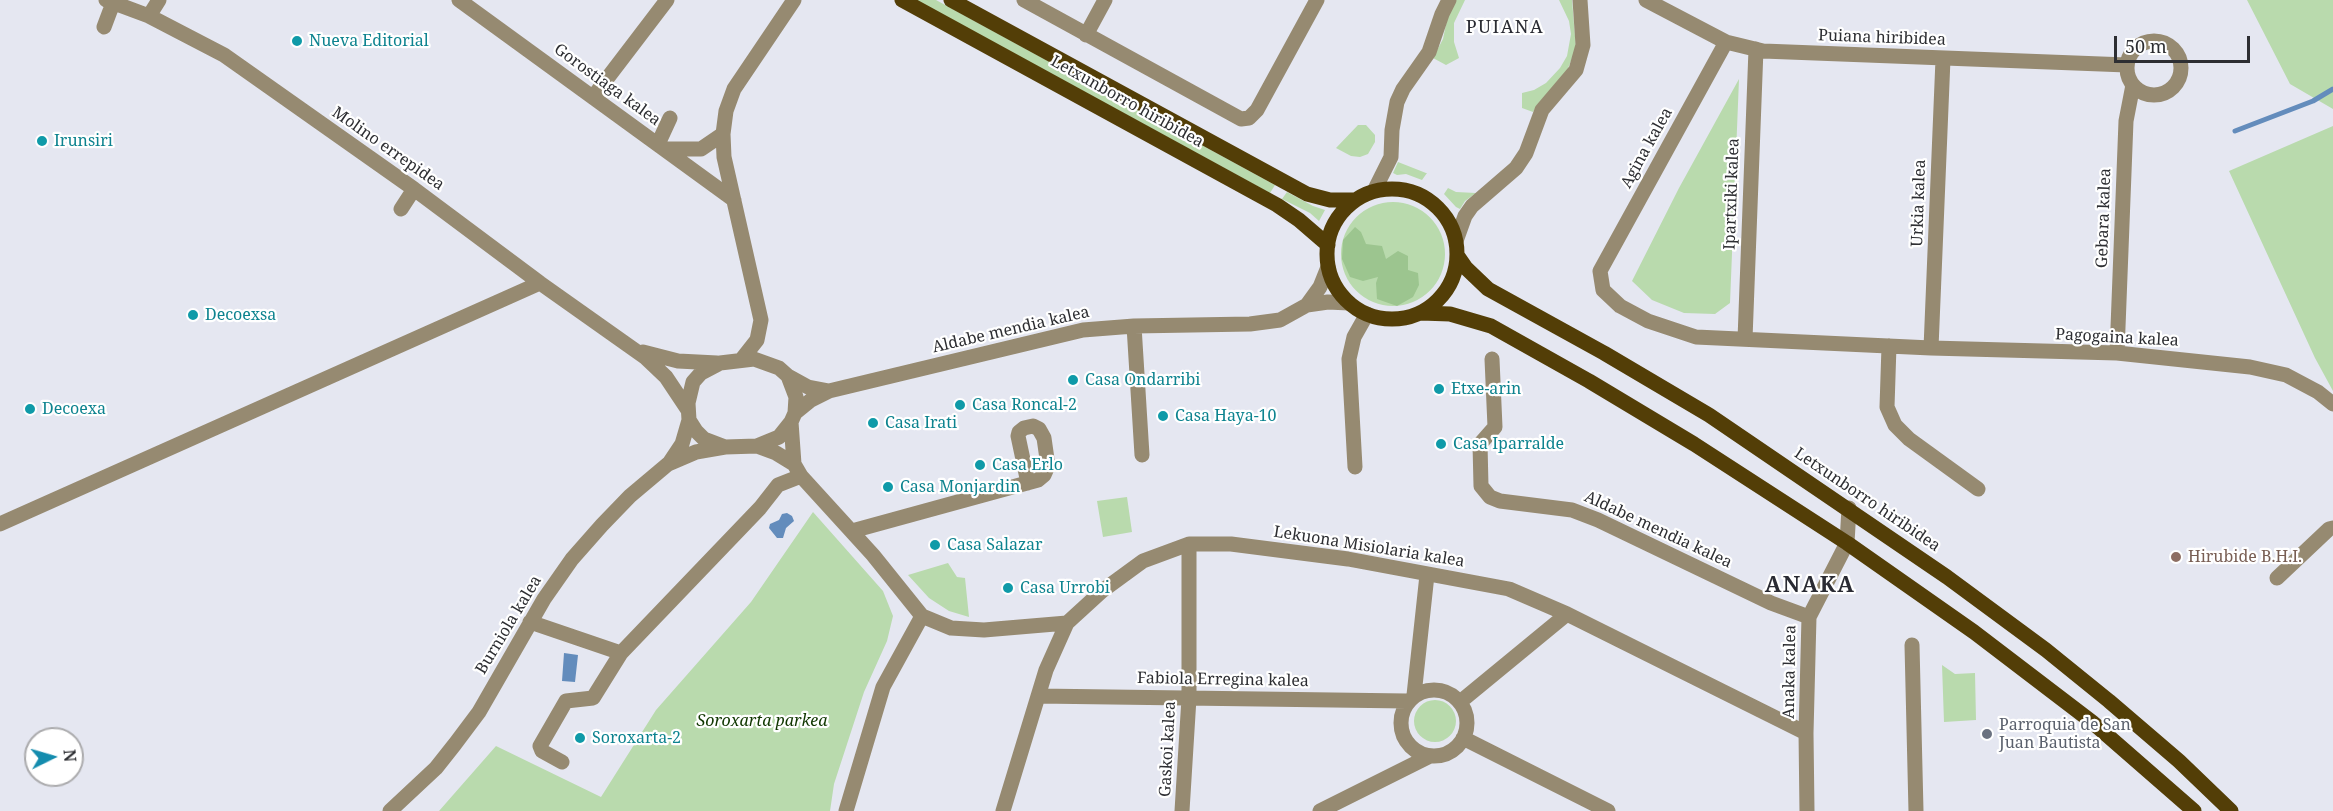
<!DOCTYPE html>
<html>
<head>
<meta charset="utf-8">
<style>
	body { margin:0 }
	#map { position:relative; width:2333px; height:811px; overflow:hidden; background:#e5e7f1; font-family:"Noto Serif",serif }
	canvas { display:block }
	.north { position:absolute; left:24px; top:727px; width:60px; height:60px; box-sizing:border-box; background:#fff; border:2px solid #ababad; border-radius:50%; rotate:85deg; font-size:16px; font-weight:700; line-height:24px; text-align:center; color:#2d2e32 }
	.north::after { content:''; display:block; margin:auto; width:21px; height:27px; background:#148cae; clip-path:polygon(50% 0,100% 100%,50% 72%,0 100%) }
	.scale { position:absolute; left:2114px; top:36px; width:136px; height:27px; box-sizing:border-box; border:3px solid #2d2e32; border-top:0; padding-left:8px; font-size:18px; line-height:21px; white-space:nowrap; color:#2d2e32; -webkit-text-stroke:4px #fff; paint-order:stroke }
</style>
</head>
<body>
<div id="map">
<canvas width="2333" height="811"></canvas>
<div class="north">N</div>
<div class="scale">50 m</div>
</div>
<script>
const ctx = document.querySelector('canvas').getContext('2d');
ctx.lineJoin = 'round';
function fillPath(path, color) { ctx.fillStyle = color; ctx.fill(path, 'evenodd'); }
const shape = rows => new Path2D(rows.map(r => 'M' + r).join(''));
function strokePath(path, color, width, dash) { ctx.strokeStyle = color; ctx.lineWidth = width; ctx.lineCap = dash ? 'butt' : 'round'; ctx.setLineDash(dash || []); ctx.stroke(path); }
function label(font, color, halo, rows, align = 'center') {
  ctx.font = font + ' "Noto Serif",serif'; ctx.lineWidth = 4.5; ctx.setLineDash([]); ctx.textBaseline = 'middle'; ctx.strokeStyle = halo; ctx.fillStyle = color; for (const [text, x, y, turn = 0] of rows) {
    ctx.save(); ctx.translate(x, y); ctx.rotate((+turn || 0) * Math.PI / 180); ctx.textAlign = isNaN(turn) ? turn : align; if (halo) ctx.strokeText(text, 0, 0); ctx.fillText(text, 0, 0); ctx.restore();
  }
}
fillPath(shape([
	[916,0,936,0,1275,185,1270,193],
	[1456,0,1465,0,1454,23,1454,42,1459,58,1446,65,1433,58,1443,39,1448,14],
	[1559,0,1572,0,1576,48,1567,71,1537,105,1533,112,1522,108,1522,93,1534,90,1546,83,1560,68,1567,56,1571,34,1569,21],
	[2247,0,2333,0,2333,109,2290,84],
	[1739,79,1730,303,1715,314,1684,313,1652,300,1632,281,1679,188],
	[1358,125,1366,125,1375,135,1375,142,1368,154,1360,157,1351,156,1336,148],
	[2333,126,2333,391,2315,358,2229,171],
	[1398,162,1426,173,1427,173,1422,180,1406,174,1397,175,1393,173],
	[1448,188,1456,192,1476,193,1465,201,1460,209,1456,207,1444,194],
	[1287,192,1313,206,1325,210,1319,221,1310,213,1282,199],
	'1341 254a52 52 0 1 1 104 0a52 52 0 1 1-104 0Z',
	[1127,497,1132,532,1103,537,1097,501],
	[813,512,883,591,893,616,887,641,864,692,834,784,830,811,439,811,496,746,601,797,656,710,751,602],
	[948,563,957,577,965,578,969,617,949,611,929,598,908,575],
	[1942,665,1955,674,1975,673,1976,720,1944,722],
	'1414 721a21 21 0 1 1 42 0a21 21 0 1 1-42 0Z'
]), '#b9daad');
fillPath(shape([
	[1355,227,1361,232,1366,244,1382,246,1386,259,1398,251,1408,256,1408,270,1418,273,1419,285,1413,297,1397,306,1377,299,1376,283,1378,277,1363,281,1350,277,1342,259,1343,240]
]), '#9cc58f');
fillPath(shape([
	[787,513,792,516,794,521,786,528,783,538,777,538,769,528,770,524,779,520,782,514],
	[564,653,578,655,575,682,562,681]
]), '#638cbc');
strokePath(shape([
	[2235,131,2313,101,2333,89]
]), '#638cbc', 5);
strokePath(shape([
	[106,0,149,16,224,55,414,189,540,283,646,358,666,377,688,410],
	[459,0,734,200],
	[1024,0,1241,119,1249,118,1257,110,1317,0],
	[1646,0,1726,42,1763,51,2127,65],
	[149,16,159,0],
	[104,27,113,3],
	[1086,35,1105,0],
	'2127 68a27 27 0 1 1 54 0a27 27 0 1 1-54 0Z',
	[1726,42,1600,271,1603,290,1620,306,1648,321,1696,337,1931,348,2117,353,2250,367,2286,375,2318,392,2333,404],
	[593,97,667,0],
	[658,144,670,118],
	[665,149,701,149,723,134],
	[1374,191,1391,157,1392,130,1397,102,1403,89,1429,52,1442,14,1449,0],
	[401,209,414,189],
	[1456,241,1465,216,1472,206,1516,168,1526,153,1542,110,1576,70,1583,45,1580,0],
	[1307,305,1328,302,1349,303],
	[1134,326,1142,455],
	[1745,339,1756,49],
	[1889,346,1887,407,1895,425,1909,439,1978,489],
	[1931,348,1943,59],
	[643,352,678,361,717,363],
	[2117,353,2126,121,2133,85],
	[742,359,757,340,761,320,724,157,723,134,726,111,734,89,794,0],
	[754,359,779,368,788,376,796,397,795,413,791,422,779,437,757,446,725,447,704,439,696,431,689,420,688,403,693,382,701,373,720,363,754,359],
	[1492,359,1495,427,1480,444,1481,486,1490,497,1500,501,1572,510,1598,520,1771,603,1809,617],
	[788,376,808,387,829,391],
	[795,413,811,400,829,391,1083,330,1134,326,1250,324,1280,320,1307,305,1320,287,1328,267],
	[791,422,794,464,801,476,873,555,922,616,951,628,984,630,1067,623,1102,591,1143,561,1189,544,1231,544,1348,559,1509,589,1567,614,1806,733],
	[757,446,776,453,794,464],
	[670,462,682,444,689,420],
	[1355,467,1349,359,1354,337,1367,314],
	[0,524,540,283],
	[852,531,1038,480,1044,475,1048,466,1044,438,1039,429,1033,426,1024,428,1019,432,1018,436,1028,483],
	[2277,578,2329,529,2333,528],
	[530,622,621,653,760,508,778,485,801,476],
	[1912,645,1916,811],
	'1401 723a33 33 0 1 1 66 0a33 33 0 1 1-66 0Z',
	[1414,695,1427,575],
	[1038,696,1407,701],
	[1460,702,1567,614],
	[1463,738,1608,811],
	[562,762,542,751,540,746,566,701,593,698,621,653],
	[390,811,436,768,455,744,479,712,544,599,572,559,602,525,630,496,668,464,696,452,725,447],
	[846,811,883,687,922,616],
	[1003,811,1046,670,1067,623],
	[1182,811,1189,698,1189,544],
	[1320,811,1430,756],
	[1807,811,1806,733,1809,617,1847,543,1849,508]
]), '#968a71', 15);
strokePath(shape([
	[902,0,1277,205,1299,220,1328,245],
	[951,0,1307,194,1330,200,1355,200],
	'1327 254a65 65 0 1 1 130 0a65 65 0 1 1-130 0Z',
	[1457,255,1466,268,1488,289,1604,353,1709,415,1947,577,2046,650,2109,701,2179,761,2231,811],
	[1421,313,1450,314,1491,326,1589,381,1694,444,1847,543,1974,632,2092,722,2194,811]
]), '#533e07', 15);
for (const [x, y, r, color] of [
	[297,41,6,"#0f9aa8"],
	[42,141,6,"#0f9aa8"],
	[193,315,6,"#0f9aa8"],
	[1073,380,6,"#0f9aa8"],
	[1439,389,6,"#0f9aa8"],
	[960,405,6,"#0f9aa8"],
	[30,409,6,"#0f9aa8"],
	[1163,416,6,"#0f9aa8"],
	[873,423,6,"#0f9aa8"],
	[1441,444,6,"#0f9aa8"],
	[980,465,6,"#0f9aa8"],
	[888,487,6,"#0f9aa8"],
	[935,545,6,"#0f9aa8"],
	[2176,557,6,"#8d6e63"],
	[1008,588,6,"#0f9aa8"],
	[1987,734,6,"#6b7280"],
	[580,738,6,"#0f9aa8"]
]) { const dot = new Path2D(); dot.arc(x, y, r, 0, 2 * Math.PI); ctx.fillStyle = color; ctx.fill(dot); strokePath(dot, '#fff', 2); }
label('16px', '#2d2e32', '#fff', [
	["Puiana hiribidea",1882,38,2],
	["Gorostiaga kalea",607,85,36],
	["Letxunborro hiribidea",1127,102,29],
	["Agina kalea",1647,148,-61],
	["Molino errepidea",388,149,35],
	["Ipartxiki kalea",1732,194,-88],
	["Urkia kalea",1919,203,-88],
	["Gebara kalea",2104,218,-88],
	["Aldabe mendia kalea",1011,330,-13],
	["Pagogaina kalea",2117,338,3],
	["Letxunborro hiribidea",1867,500,34],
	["Aldabe mendia kalea",1658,530,25],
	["Lekuona Misiolaria kalea",1369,547,9],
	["Burniola kalea",509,625,-59],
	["Anaka kalea",1790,672,-89],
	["Fabiola Erregina kalea",1223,680,1],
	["Gaskoi kalea",1168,749,-87]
]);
label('16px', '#0d838f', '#fff', [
	["Nueva Editorial",309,41],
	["Irunsiri",54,141],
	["Decoexsa",205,315],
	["Casa Ondarribi",1085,380],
	["Etxe-arin",1451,389],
	["Casa Roncal-2",972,405],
	["Decoexa",42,409],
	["Casa Haya-10",1175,416],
	["Casa Irati",885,423],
	["Casa Iparralde",1453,444],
	["Casa Erlo",992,465],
	["Casa Monjardin",900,487],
	["Casa Salazar",947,545],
	["Casa Urrobi",1020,588],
	["Soroxarta-2",592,738]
], 'left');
label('16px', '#785e54', '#fff', [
	["Hirubide B.H.I.",2188,557]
], 'left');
label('italic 16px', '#103700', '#fff', [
	["Soroxarta parkea",762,721]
]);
label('16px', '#5b616d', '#fff', [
	["Parroquia de San",1999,725],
	["Juan Bautista",1999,743]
], 'left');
ctx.letterSpacing = '1.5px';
label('18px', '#2a2b33', '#fff', [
	["PUIANA",1505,28]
]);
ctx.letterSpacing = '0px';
ctx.letterSpacing = '1.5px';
label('bold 22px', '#2a2b33', '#fff', [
	["ANAKA",1810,586]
]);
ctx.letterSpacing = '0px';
</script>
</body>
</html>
